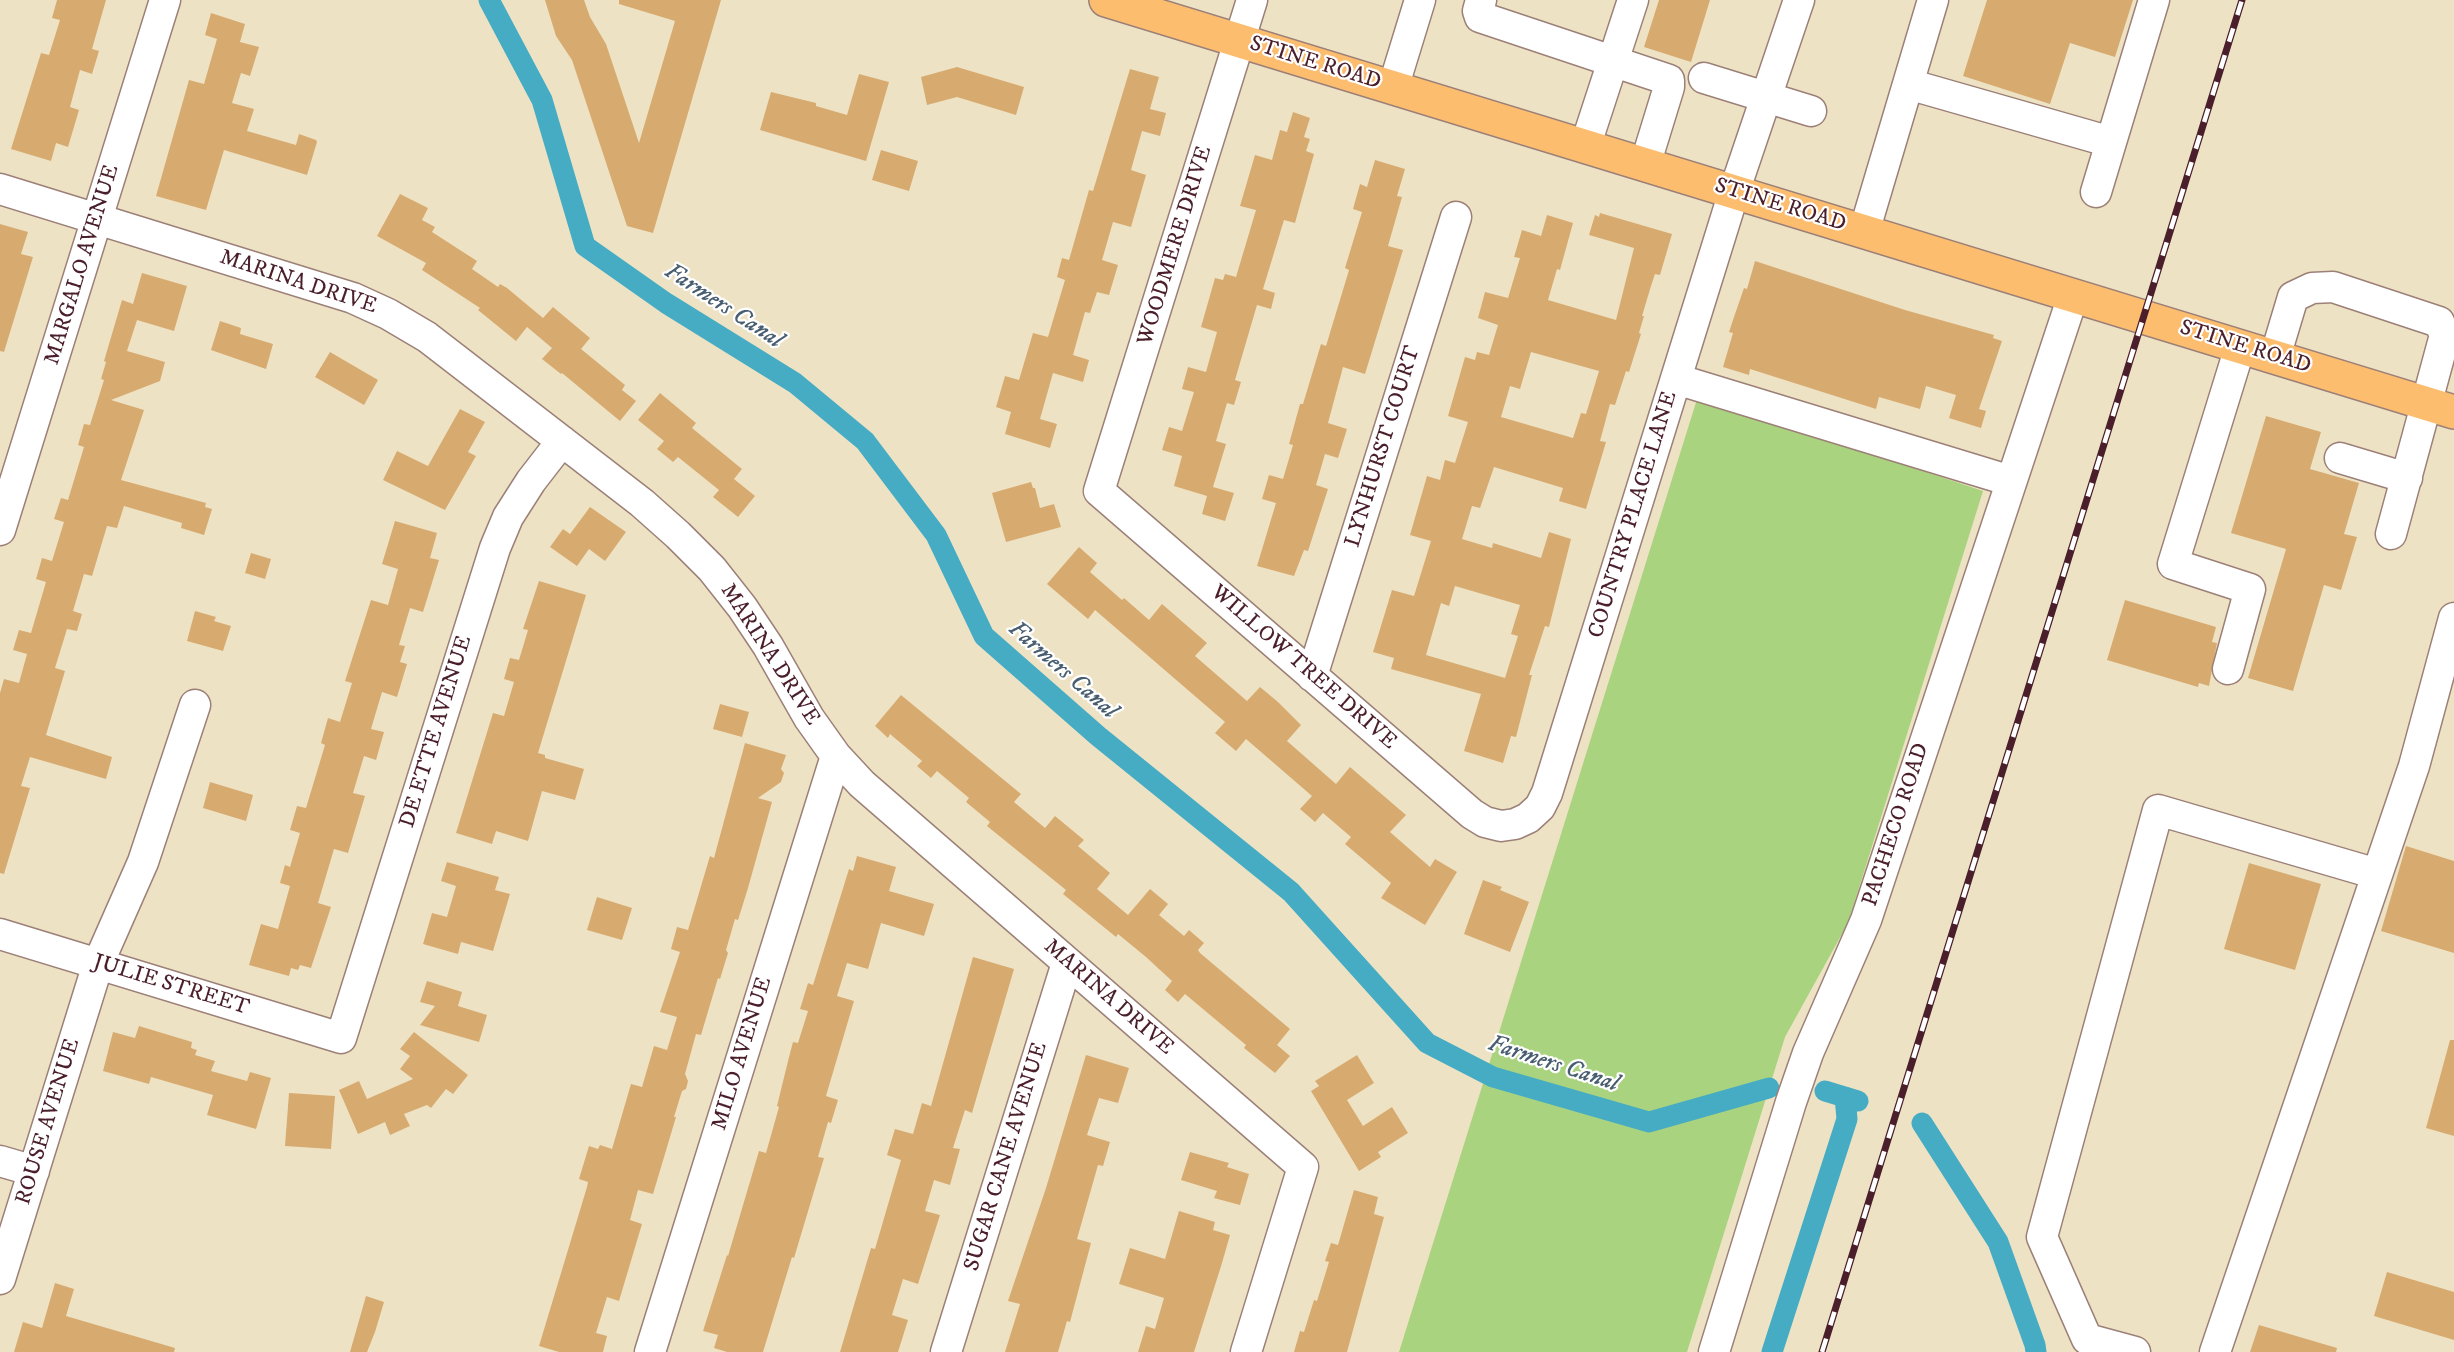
<!DOCTYPE html>
<html>
<head>
<meta charset="utf-8">
<style>
	body { margin:0 }
	canvas { display:block; background:#eee2c4 }
</style>
</head>
<body>
<canvas width="2454" height="1352"></canvas>
<script>
const ctx = document.querySelector('canvas').getContext('2d');
ctx.lineJoin = 'round';
function fillPath(path, color) { ctx.fillStyle = color; ctx.fill(path, 'evenodd'); }
const shape = rows => new Path2D(rows.map(r => 'M' + r).join(''));
function strokePath(path, color, width, dash) { ctx.strokeStyle = color; ctx.lineWidth = width; ctx.lineCap = dash ? 'butt' : 'round'; ctx.setLineDash(dash || []); ctx.stroke(path); }
function label(font, color, halo, rows, align = 'center') {
  ctx.font = font + ' "IM FELL DW Pica",serif'; ctx.lineWidth = 4.5; ctx.setLineDash([]); ctx.textBaseline = 'middle'; ctx.strokeStyle = halo; ctx.fillStyle = color; for (const [text, x, y, turn = 0] of rows) {
    ctx.save(); ctx.translate(x, y); ctx.rotate((+turn || 0) * Math.PI / 180); ctx.textAlign = isNaN(turn) ? turn : align; if (halo) ctx.strokeText(text, 0, 0); ctx.fillText(text, 0, 0); ctx.restore();
  }
}
fillPath(shape([
	[1698,396,1983,491,1848,923,1785,1037,1687,1352,1399,1352]
]), '#aad37f');
strokePath(shape([
	[489,0,542,100,585,246,666,303,795,383,865,441,936,535,984,636,1098,736,1291,892,1427,1043,1493,1077,1649,1122,1769,1088],
	[1825,1091,1858,1101],
	[1922,1123,1998,1242,2035,1345,2036,1352],
	[1772,1352,1847,1119,1845,1097]
]), '#45acc4', 21);
fillPath(shape([
	[57,0,106,0,92,49,99,51,92,74,80,70,70,107,79,110,68,147,56,143,51,161,11,149,41,53,49,55,60,20,52,18],
	[545,0,584,0,590,17,606,44,639,143,675,21,619,4,619,0,721,0,653,233,627,226,572,60,556,36],
	[1659,0,1710,0,1691,62,1644,47],
	[1987,0,2133,0,2115,57,2070,43,2050,104,1963,76],
	[211,13,245,24,240,42,259,47,250,76,241,73,232,103,254,109,247,131,296,145,299,134,316,140,317,142,307,175,224,150,206,210,156,196,189,80,204,84,217,39,205,35],
	[957,67,1024,87,1016,115,957,97,927,105,921,77],
	[1130,69,1159,77,1150,109,1166,113,1160,136,1142,131,1131,170,1146,175,1131,227,1113,222,1102,260,1118,265,1109,295,1097,292,1090,313,1085,312,1073,355,1089,360,1083,382,1053,373,1040,419,1057,424,1050,448,1005,434,1011,412,996,407,1005,376,1019,380,1033,333,1048,337,1065,280,1057,277,1062,258,1069,260,1089,190,1093,191],
	[859,74,889,82,866,161,760,130,771,92,816,103,816,106,847,115],
	[1293,112,1310,118,1304,137,1310,139,1306,151,1314,154,1295,223,1284,220,1263,289,1275,293,1271,309,1257,305,1235,380,1241,382,1234,405,1227,403,1216,441,1226,444,1213,487,1234,493,1225,521,1202,514,1207,496,1174,486,1182,456,1162,450,1169,427,1182,431,1194,392,1182,389,1188,367,1206,372,1217,332,1201,327,1215,278,1223,280,1225,274,1236,277,1256,210,1240,206,1255,155,1272,160,1280,130,1287,132],
	[881,150,918,161,909,191,872,180],
	[1375,160,1405,169,1397,196,1402,197,1388,246,1403,250,1365,374,1343,367,1328,423,1347,429,1338,458,1325,454,1316,485,1328,489,1308,551,1304,550,1294,576,1257,566,1276,503,1262,499,1269,475,1283,479,1293,445,1289,444,1300,404,1303,404,1321,344,1326,346,1349,270,1345,268,1362,212,1353,209,1360,184,1367,187],
	[400,194,428,208,422,220,435,227,432,232,477,261,472,269,498,287,500,284,507,288,543,318,553,307,590,338,581,349,625,385,622,390,636,401,620,421,562,373,561,374,542,359,552,348,527,327,516,341,478,310,480,308,422,270,426,263,377,236],
	[1600,213,1672,234,1660,275,1655,274,1651,286,1642,316,1644,316,1639,333,1641,334,1629,372,1626,371,1615,405,1610,404,1600,441,1606,442,1586,509,1559,501,1563,488,1494,467,1480,508,1472,506,1462,539,1492,548,1493,543,1541,558,1549,532,1571,539,1549,627,1545,626,1529,675,1532,675,1516,737,1511,736,1503,763,1464,751,1481,694,1391,669,1394,658,1373,652,1392,590,1414,596,1431,541,1410,535,1427,476,1440,480,1445,460,1455,463,1468,422,1448,416,1465,357,1475,360,1477,352,1489,355,1498,325,1478,318,1485,292,1508,298,1520,258,1514,257,1522,230,1541,236,1547,215,1573,223,1560,270,1557,269,1548,300,1616,320,1634,248,1589,235,1595,215,1599,217],
	[1531,352,1599,371,1586,414,1581,413,1573,438,1501,417,1510,386,1520,389],
	[1455,586,1520,605,1511,634,1518,636,1505,678,1426,655,1441,603,1449,606],
	[0,224,28,232,21,254,33,257,4,352,0,351],
	[1755,261,1905,310,1994,335,1993,338,2002,341,1979,409,1986,411,1981,428,1949,418,1956,395,1926,386,1920,409,1879,397,1876,409,1750,369,1749,375,1723,367,1733,333,1729,332,1734,317,1744,288,1747,289],
	[142,273,187,286,174,331,137,320,127,351,165,362,160,381,111,400,144,410,121,480,206,503,205,507,212,509,204,535,181,528,182,523,124,506,117,528,107,526,92,576,84,574,73,611,82,614,77,631,67,629,55,668,65,671,46,735,112,757,106,779,30,757,21,786,30,788,4,874,0,873,0,693,4,679,19,683,27,654,13,650,19,630,31,633,46,582,36,579,42,558,52,561,64,522,54,519,61,498,68,500,84,447,78,445,84,424,90,425,104,380,101,379,106,362,104,361,122,300,133,304],
	[220,321,241,328,240,334,273,344,266,369,211,350],
	[330,352,378,380,364,405,315,377],
	[660,393,696,423,692,428,742,469,734,479,755,496,738,517,713,497,719,490,678,457,673,462,657,449,664,441,638,420],
	[460,409,485,422,468,452,476,456,445,510,383,480,397,451,428,466],
	[2266,416,2321,432,2310,469,2359,483,2344,534,2357,537,2341,590,2324,585,2293,691,2248,678,2286,549,2231,533],
	[1031,482,1033,488,1035,488,1040,508,1054,504,1061,527,1006,542,992,493],
	[590,507,626,532,605,561,589,549,577,566,550,547,563,529,570,534],
	[395,521,437,533,430,558,439,560,423,612,410,608,399,645,405,646,400,662,407,664,397,697,382,692,371,729,384,732,376,760,364,756,353,793,365,796,348,853,334,849,318,903,331,907,311,968,300,965,298,970,291,968,289,976,249,965,261,924,278,929,290,886,280,883,285,865,290,867,300,833,290,830,297,806,306,808,325,745,321,743,328,718,340,722,352,683,345,681,371,600,388,605,398,569,382,564],
	[1079,547,1097,563,1090,572,1122,600,1124,598,1149,620,1162,604,1207,643,1195,656,1247,701,1260,687,1278,702,1301,725,1287,741,1336,784,1350,767,1406,815,1390,832,1430,867,1435,859,1457,872,1425,925,1381,898,1391,883,1345,844,1351,837,1323,813,1315,822,1300,809,1312,796,1246,739,1236,751,1215,733,1225,722,1095,610,1088,619,1047,584],
	[251,553,271,559,265,579,245,573],
	[539,581,586,595,538,753,545,755,545,758,584,769,575,800,542,791,528,841,496,831,492,844,456,833,493,713,504,716,514,682,504,679,510,658,519,660,528,630,523,629],
	[2125,600,2216,627,2212,642,2217,643,2209,686,2199,683,2198,687,2107,660],
	[195,611,216,617,214,621,231,626,223,651,187,641],
	[901,695,1021,794,1014,802,1045,828,1055,816,1084,840,1078,846,1110,873,1097,889,1128,915,1150,889,1168,904,1159,915,1184,936,1189,930,1204,943,1198,950,1200,953,1290,1029,1277,1045,1290,1056,1275,1073,1244,1048,1246,1045,1185,994,1178,1002,1165,990,1172,981,1146,957,1118,934,1116,937,1063,894,1066,890,987,826,990,822,966,802,969,798,937,771,931,778,917,766,922,761,890,734,888,738,875,726],
	[720,704,749,712,742,737,713,729],
	[745,743,786,755,781,769,784,773,781,782,758,798,772,802,748,888,738,920,735,919,726,950,728,953,720,979,718,978,701,1035,696,1034,685,1074,688,1081,686,1089,682,1091,674,1117,676,1117,653,1194,638,1190,630,1220,642,1224,619,1301,607,1297,596,1333,607,1336,603,1352,559,1352,539,1346,587,1187,588,1182,579,1179,589,1146,598,1149,600,1145,612,1149,631,1084,642,1087,654,1046,667,1050,677,1017,660,1012,680,952,671,949,677,927,688,930,710,856,714,858],
	[210,782,253,795,246,821,203,808],
	[2406,846,2454,861,2454,953,2381,931],
	[857,856,896,867,889,891,934,904,924,936,881,923,868,969,847,963,837,996,854,1001,826,1096,838,1100,831,1123,828,1122,818,1157,824,1158,794,1258,792,1257,763,1352,727,1352,714,1348,718,1335,703,1331,727,1255,728,1256,759,1151,766,1153,779,1107,777,1106,789,1057,793,1042,798,1043,808,1011,800,1009,808,983,813,985,849,869,853,871],
	[447,862,499,877,495,890,510,894,493,951,461,942,458,954,423,944,432,913,447,917,456,886,441,881],
	[2249,863,2321,884,2295,970,2224,949],
	[1483,880,1502,887,1500,890,1529,902,1510,952,1464,934],
	[597,897,632,908,622,940,587,930],
	[973,957,1014,969,972,1113,965,1110,953,1148,960,1149,950,1185,934,1180,925,1211,940,1215,918,1284,903,1279,892,1315,908,1320,898,1352,840,1352,871,1248,875,1249,901,1160,887,1155,895,1129,913,1134,922,1103,931,1106],
	[427,981,462,992,458,1006,487,1015,479,1042,420,1025,435,1006,420,1002],
	[139,1026,192,1042,191,1048,197,1050,195,1055,215,1061,211,1071,247,1081,250,1072,271,1078,256,1129,207,1115,213,1095,151,1077,149,1084,103,1071,113,1032,135,1038],
	[414,1032,468,1075,453,1094,446,1089,431,1108,427,1105,404,1114,410,1126,390,1135,385,1122,358,1134,339,1090,359,1081,367,1099,413,1079,400,1069,410,1056,400,1049],
	[2450,1040,2454,1040,2454,1136,2426,1128],
	[1086,1055,1129,1068,1118,1103,1099,1098,1087,1135,1110,1142,1103,1166,1098,1165,1077,1239,1091,1243,1070,1322,1067,1321,1058,1352,1005,1352,1020,1304,1008,1301,1046,1188],
	[1357,1055,1374,1083,1347,1100,1363,1126,1392,1107,1408,1133,1378,1152,1381,1157,1359,1171,1311,1091,1319,1086,1315,1081],
	[289,1093,335,1096,331,1149,285,1146],
	[1190,1152,1229,1163,1227,1167,1249,1174,1240,1205,1214,1198,1217,1191,1181,1180],
	[1354,1190,1378,1197,1374,1214,1384,1217,1347,1352,1294,1352,1300,1331,1304,1332,1314,1300,1317,1301,1329,1262,1325,1261,1331,1243,1338,1245],
	[1179,1211,1215,1222,1213,1230,1230,1235,1222,1263,1194,1352,1138,1352,1146,1326,1155,1329,1164,1298,1119,1284,1130,1248,1165,1259],
	[2387,1272,2454,1292,2454,1340,2374,1316],
	[55,1283,74,1289,66,1316,175,1348,174,1352,14,1352,23,1322,42,1328],
	[366,1296,384,1302,375,1332,367,1352,350,1352],
	[2259,1325,2337,1348,2336,1352,2250,1352]
]), '#d7ab70');
const minor = shape([
	[1252,0,1099,491,1472,814,1485,822,1501,826,1515,824,1528,818,1540,807,1547,793,1734,192,1799,0],
	[1481,0,1478,11,1480,17,1669,80,1669,87,1645,165],
	[1704,78,1811,111],
	[1908,84,2111,142],
	[1393,88,1420,0],
	[1585,147,1633,0],
	[0,189,353,298,388,314,427,337,642,503,678,535,712,569,742,607,768,646,809,718,836,756,862,784,1303,1167,1246,1352],
	[2096,192,2154,0],
	[1864,232,1933,0],
	[2275,357,2293,297,2312,288,2333,287,2439,322,2445,335,2391,534],
	[1676,379,2011,481],
	[2340,458,2407,478],
	[0,530,165,0],
	[2228,669,2250,589,2173,564,2240,347],
	[1312,676,1456,217],
	[0,934,341,1038,495,548,508,517,531,481,562,441],
	[0,1161,34,1171],
	[0,1279,98,964,143,862,195,705],
	[650,1352,836,756],
	[946,1352,1067,963],
	[1714,1352,1791,1102,1808,1053,1866,920,2073,296],
	[2135,1352,2087,1339,2042,1237,2158,810,2377,874],
	[2215,1352,2414,766,2454,618]
]);
const major = shape([
	[1106,0,2454,412]
]);
strokePath(minor, '#9c8078', 33);
strokePath(major, '#9c8078', 36);
strokePath(minor, '#fff', 30);
strokePath(major, '#fcbd6f', 33);
const rail = shape([
	[1822,1352,2242,0]
]);
strokePath(rail, '#4a1f2b', 7);
strokePath(rail, '#fff', 4.5, [14]);
label('22px', '#4a1f2b', '#fff', [
	["STINE ROAD",1315,64,17],
	["STINE ROAD",1780,206,17],
	["WOODMERE DRIVE",1176,246,-73],
	["MARGALO AVENUE",83,265,-73],
	["MARINA DRIVE",298,283,18],
	["STINE ROAD",2245,348,17],
	["LYNHURST COURT",1384,447,-73],
	["COUNTRY PLACE LANE",1634,515,-73],
	["MARINA DRIVE",769,655,57],
	["WILLOW TREE DRIVE",1303,668,41],
	["DE ETTE AVENUE",437,732,-73],
	["PACHECO ROAD",1897,825,-72],
	["JULIE STREET",171,986,17],
	["MARINA DRIVE",1108,998,41],
	["MILO AVENUE",743,1054,-73],
	["ROUSE AVENUE",49,1122,-73],
	["SUGAR CANE AVENUE",1007,1157,-73]
]);
label('italic 24px', '#485e70', '#fff', [
	["Farmers Canal",723,307,33],
	["Farmers Canal",1062,671,41],
	["Farmers Canal",1553,1065,18]
]);
</script>
</body>
</html>
